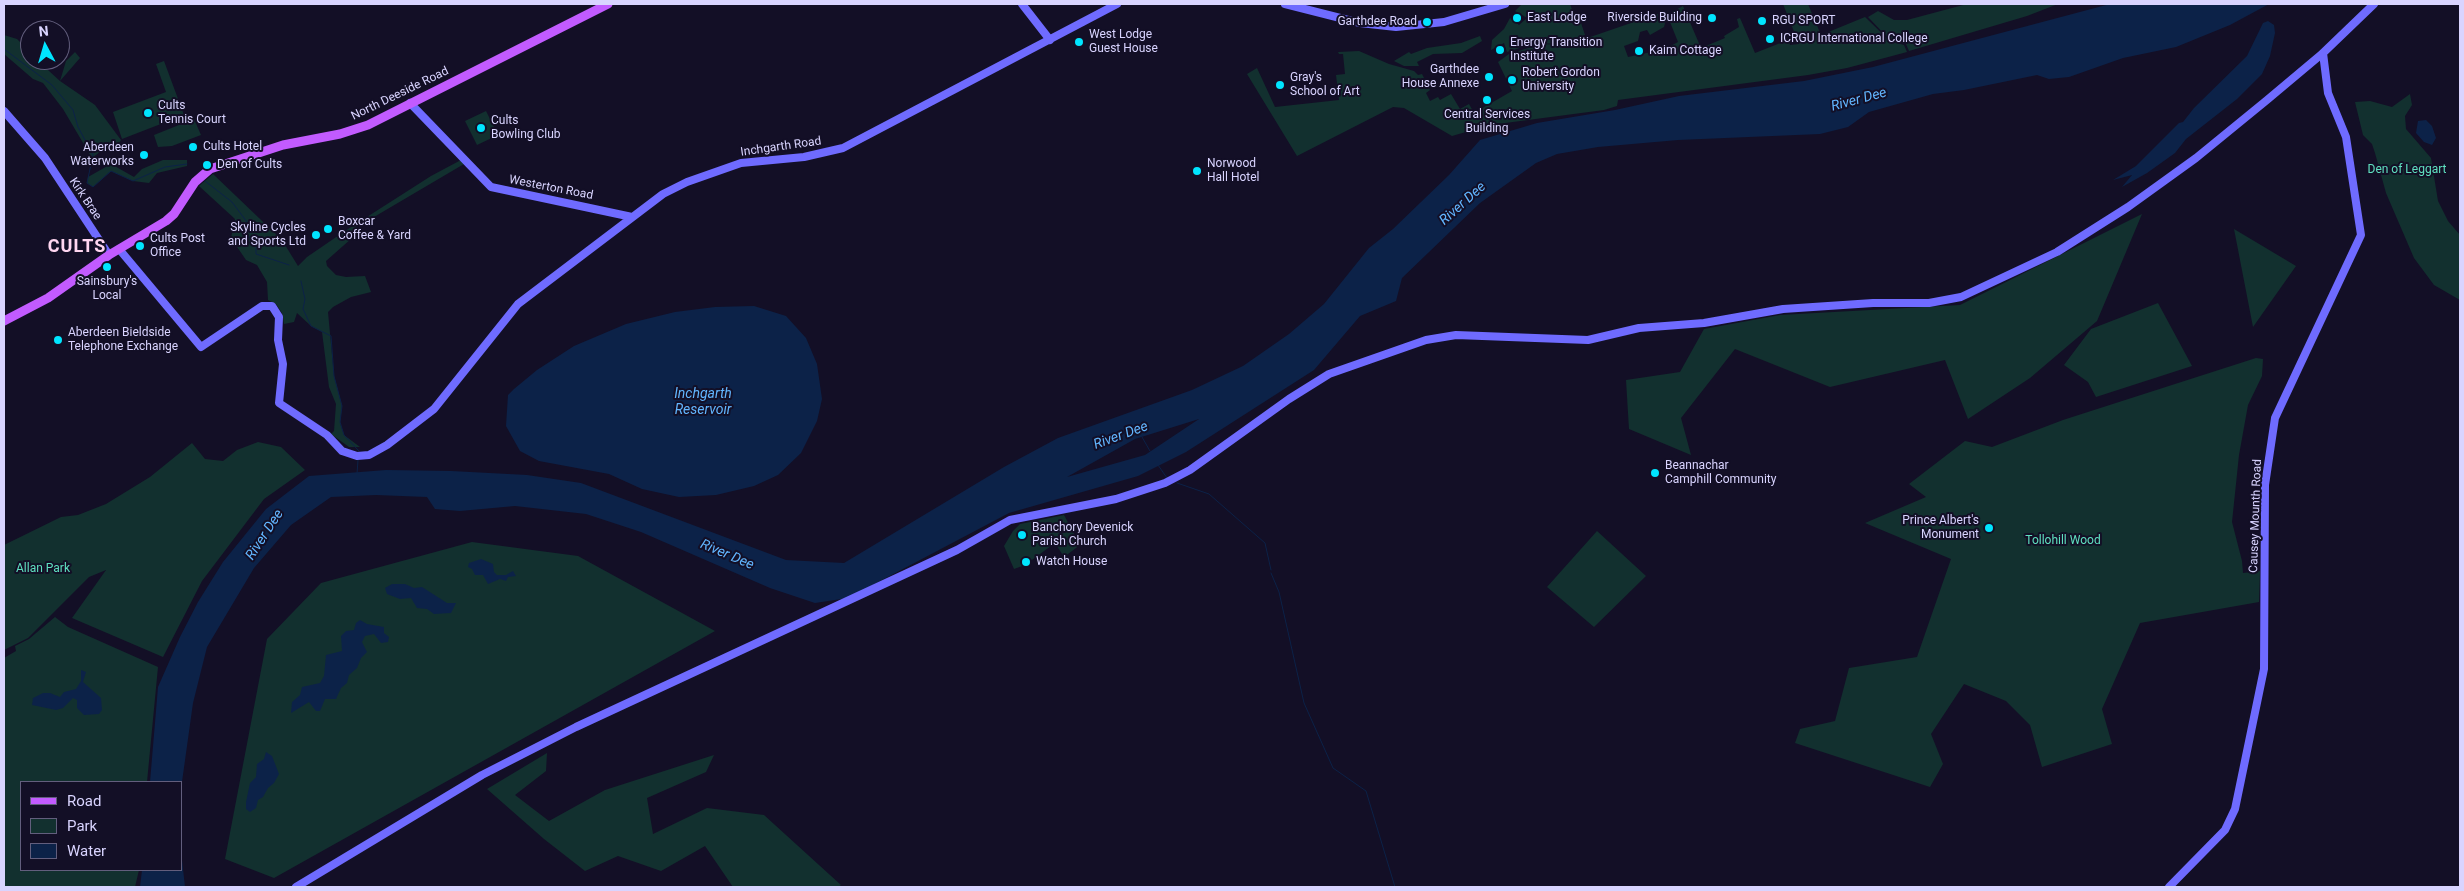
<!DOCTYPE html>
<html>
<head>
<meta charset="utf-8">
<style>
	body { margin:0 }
	#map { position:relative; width:2464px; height:891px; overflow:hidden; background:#130f26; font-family:Roboto,sans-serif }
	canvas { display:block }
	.frame { position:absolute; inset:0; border:5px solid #d9d4ff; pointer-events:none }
	.legend { position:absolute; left:20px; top:781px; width:162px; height:90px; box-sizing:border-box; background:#130f26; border:1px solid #625e7d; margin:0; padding:6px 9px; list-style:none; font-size:15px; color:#d9d4ff }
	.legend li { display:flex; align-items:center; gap:10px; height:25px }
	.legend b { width:25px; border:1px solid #625e7d }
	.north { position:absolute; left:20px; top:20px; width:50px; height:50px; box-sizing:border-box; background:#130f26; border:1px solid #625e7d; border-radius:50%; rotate:354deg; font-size:14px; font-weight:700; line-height:20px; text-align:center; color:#d9d4ff }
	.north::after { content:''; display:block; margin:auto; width:18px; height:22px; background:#00e5ff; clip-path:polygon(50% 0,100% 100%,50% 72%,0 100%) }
</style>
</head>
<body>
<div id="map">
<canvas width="2464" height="891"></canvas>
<div class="frame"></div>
<ul class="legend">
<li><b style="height:6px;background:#c25bff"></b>Road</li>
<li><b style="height:14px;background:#12302f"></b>Park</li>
<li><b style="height:14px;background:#0c2248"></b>Water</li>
</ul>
<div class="north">N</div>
</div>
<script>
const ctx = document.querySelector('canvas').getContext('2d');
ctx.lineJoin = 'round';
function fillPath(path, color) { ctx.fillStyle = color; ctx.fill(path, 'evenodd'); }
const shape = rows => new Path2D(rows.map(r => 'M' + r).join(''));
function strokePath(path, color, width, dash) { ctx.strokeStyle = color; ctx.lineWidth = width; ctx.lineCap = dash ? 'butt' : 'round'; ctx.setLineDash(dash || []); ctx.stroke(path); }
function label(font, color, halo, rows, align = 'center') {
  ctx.font = font + ' Roboto,sans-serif'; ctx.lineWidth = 4; ctx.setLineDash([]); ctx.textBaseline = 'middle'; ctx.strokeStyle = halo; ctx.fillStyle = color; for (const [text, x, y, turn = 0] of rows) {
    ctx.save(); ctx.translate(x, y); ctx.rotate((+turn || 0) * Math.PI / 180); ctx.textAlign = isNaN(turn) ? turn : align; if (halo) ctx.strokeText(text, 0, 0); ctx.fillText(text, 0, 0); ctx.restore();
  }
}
fillPath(shape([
	[1522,4,1570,4,1577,24,1581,23,1585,35,1559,44,1536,43,1507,52,1504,43,1491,50,1492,40,1504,29,1510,18,1519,25,1527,18,1515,11],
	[1783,4,1808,4,1821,35,1865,17,1890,41,1904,45,1907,52,1847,68,1808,75,1618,100,1617,106,1604,110,1490,125,1452,136,1404,108,1393,107,1297,156,1247,74,1257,68,1275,107,1339,100,1336,75,1345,74,1343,54,1339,54,1338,52,1359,51,1389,64,1414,71,1418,75,1422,74,1430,90,1426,93,1430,101,1438,97,1440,100,1451,94,1460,109,1469,104,1474,113,1512,91,1498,62,1509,54,1541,44,1567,45,1663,12,1666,19,1664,27,1650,35,1647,30,1640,32,1638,41,1624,46,1628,57,1665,49,1678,42,1666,12,1670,13,1683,6,1701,48,1725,38,1724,36,1739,27,1737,19,1740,18,1755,53,1788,40,1790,45,1799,44],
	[1967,4,2058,4,2027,16,1909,51,1906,44,1890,40,1868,17,1878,11,1894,20,1907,20],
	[4,35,17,39,30,52,30,60,37,60,60,81,66,61,75,52,80,58,60,81,95,105,121,140,116,148,109,145,92,158,63,109,43,83,33,79,4,54],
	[1480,36,1482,41,1462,53,1433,54,1417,62,1419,66,1404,66,1394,61,1409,52,1411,54,1427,48,1461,43],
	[164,61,184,115,122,139,113,112,166,92,156,64],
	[2410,94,2412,105,2405,116,2406,129,2431,158,2438,201,2448,221,2460,235,2460,300,2434,285,2414,258,2386,193,2375,153,2372,144,2363,135,2355,102,2370,101,2392,107],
	[486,111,498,135,477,145,465,121],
	[194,119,201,135,172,146,158,147,154,135],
	[163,160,187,160,187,166,157,173,149,183,133,181,111,171,93,187,87,183,88,177,111,164,134,177,142,169],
	[461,160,464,164,357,227,360,231,326,261,327,266,336,275,346,277,365,276,371,292,351,297,333,307,328,312,334,376,342,406,340,423,344,435,360,447,349,447,331,434,334,431,336,404,329,387,322,332,311,326,297,313,294,322,284,324,282,313,276,304,268,300,267,282,257,265,246,260,231,238,235,219,199,186,213,174,282,240,298,266,307,257,345,231,431,176],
	[2142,214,2097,321,2030,378,1968,419,1945,360,1830,387,1735,349,1681,418,1691,455,1629,429,1626,380,1680,372,1704,329,1780,315,1960,305],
	[2234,229,2296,266,2253,327],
	[2158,303,2192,366,2096,397,2088,382,2064,365,2091,329],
	[2256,358,2263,359,2262,376,2248,405,2239,455,2232,522,2242,561,2243,573,2260,571,2259,602,2140,623,2102,709,2112,744,2042,767,2030,725,2006,701,1964,684,1931,734,1943,764,1930,787,1795,743,1800,729,1835,721,1849,668,1917,657,1951,559,1865,523,1926,497,1909,484,1965,441,1992,447,2063,420],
	[258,442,281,447,305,470,264,499,202,581,163,657,72,618,106,570,89,577,28,638,4,650,4,545,61,517,78,515,106,504,150,477,192,443,205,459,223,461,237,450],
	[1064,515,1080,545,1064,557,1055,543,1025,565,1014,569,1004,546,1013,531,1020,524],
	[1597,531,1646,576,1594,627,1547,587],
	[472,542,578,556,715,631,274,878,225,859,267,639,321,583],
	[55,617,68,627,158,667,147,782,21,782,21,870,139,870,135,887,4,887,4,658,16,651,15,646,29,639],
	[547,753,546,771,515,795,549,821,605,790,714,755,706,772,647,798,653,834,707,808,764,815,841,885,838,887,733,887,705,846,661,871,618,856,585,871,544,839,487,789]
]), '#12302f');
fillPath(shape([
	[2110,4,2269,4,2230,25,2176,47,2123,58,2069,77,2049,79,2037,75,1964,90,1933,94,1869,112,1848,127,1820,134,1678,140,1598,147,1557,154,1536,163,1480,203,1402,278,1396,301,1360,316,1314,370,1186,452,1138,476,1009,513,848,598,815,603,770,588,641,532,586,514,515,506,460,511,435,509,427,497,376,495,331,497,291,525,254,568,207,647,193,703,181,789,181,782,150,782,158,687,180,637,198,602,223,562,266,509,309,476,386,470,451,471,527,475,581,483,786,560,844,563,1004,467,1058,438,1192,390,1243,366,1289,334,1324,304,1369,248,1393,229,1449,175,1480,140,1537,123,1615,110,1679,96,1804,81,1873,67],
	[1199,419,1145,455,1067,477,1135,439],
	[2268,21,2274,25,2275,33,2270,56,2262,74,2237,99,2186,139,2175,153,2147,173,2122,187,2132,175,2113,180,2136,166,2179,123,2183,122,2194,108,2247,56,2263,23],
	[2426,120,2432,126,2436,138,2432,145,2424,142,2416,133,2418,121],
	[754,306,786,316,806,338,817,364,822,399,817,421,801,453,778,475,754,486,716,495,679,497,642,489,609,474,539,461,520,451,506,426,508,395,514,389,537,370,574,346,626,324,675,312,715,307],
	[481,559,493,564,494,572,497,575,506,575,513,571,516,576,508,577,506,581,500,579,488,584,483,575,475,575,472,569,468,567,469,563],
	[392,584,405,584,414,588,422,587,447,603,456,603,451,613,434,614,427,609,417,608,411,598,400,599,387,594,385,588],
	[360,620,367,624,384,627,384,633,389,637,388,642,381,643,374,634,365,636,362,642,367,652,361,658,357,668,349,675,347,683,341,688,336,699,325,699,320,711,316,711,309,702,291,713,292,702,300,695,302,687,320,683,324,676,326,655,342,651,341,636,346,631,354,630,356,623],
	[81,670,86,672,83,682,101,698,102,710,99,714,84,715,77,708,77,700,73,698,63,708,56,710,32,705,33,698,43,693,50,693,60,697,64,692,76,689,81,681],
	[266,752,272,756,279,774,274,783,268,788,263,797,258,800,256,808,250,812,246,809,246,802,250,783,256,777,257,764,264,759],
	[181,851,185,887,140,887,142,870,181,870]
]), '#0c2248');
strokePath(shape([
	[4,49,52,85,73,110,78,127,93,155,87,183,93,187,111,171,133,181,165,167,187,164],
	[205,181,232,202,247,222,247,236,256,241,256,254,289,265],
	[301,281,305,299,303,309,311,326,331,336,334,376,342,406,340,422,344,435,359,451],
	[1142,437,1150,451],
	[1158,465,1167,478],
	[357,474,358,460],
	[1177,483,1209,494,1265,543,1271,570],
	[1271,573,1279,592,1304,703,1333,768,1366,791,1395,887]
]), '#0c2248', 1);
strokePath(shape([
	[1022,4,1050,40],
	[1285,4,1360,23,1396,27,1444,22,1505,4],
	[410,103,491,187,632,217],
	[4,111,45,158,109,255],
	[119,249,201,347,262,306,272,306,279,317,278,340,283,364,279,403,327,435,342,451,357,456,369,455,387,445,434,409,518,304,663,194,687,182,741,163,804,157,843,148,1117,4],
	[296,887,482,775,576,727,957,550,1010,520,1116,499,1165,483,1190,470,1289,399,1329,374,1426,340,1456,335,1588,340,1639,328,1704,323,1783,309,1873,303,1929,303,1961,297,2057,252,2128,207,2196,158,2267,100,2323,53,2374,4],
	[2169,887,2225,830,2235,809,2264,669,2265,485,2275,418,2361,235,2346,137,2328,93,2323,53]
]), '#6f6bff', 8);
strokePath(shape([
	[4,321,48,298,109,255,166,221,174,214,195,182,210,169,283,145,340,134,368,125,608,4]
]), '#c25bff', 9);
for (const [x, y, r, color] of [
	[1517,18,5,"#00e5ff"],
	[1712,18,5,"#00e5ff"],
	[1762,21,5,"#00e5ff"],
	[1427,22,5,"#00e5ff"],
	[1770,39,5,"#00e5ff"],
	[1079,42,5,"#00e5ff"],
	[1500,50,5,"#00e5ff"],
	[1639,51,5,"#00e5ff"],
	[1489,77,5,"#00e5ff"],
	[1512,80,5,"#00e5ff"],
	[1280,85,5,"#00e5ff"],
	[1487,100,5,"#00e5ff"],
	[148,113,5,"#00e5ff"],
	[481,128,5,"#00e5ff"],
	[193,147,5,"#00e5ff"],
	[144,155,5,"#00e5ff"],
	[207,165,5,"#00e5ff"],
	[1197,171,5,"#00e5ff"],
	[328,229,5,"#00e5ff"],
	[316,235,5,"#00e5ff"],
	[140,246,5,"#00e5ff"],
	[107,267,5,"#00e5ff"],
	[58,340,5,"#00e5ff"],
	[1655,473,5,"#00e5ff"],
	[1989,528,5,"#00e5ff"],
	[1022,535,5,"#00e5ff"],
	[1026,562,5,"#00e5ff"]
]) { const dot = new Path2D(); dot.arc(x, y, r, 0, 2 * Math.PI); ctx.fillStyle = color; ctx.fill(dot); strokePath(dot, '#130f26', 2); }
label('12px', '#d9d4ff', '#130f26', [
	["East Lodge",1527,18],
	["Riverside Building",1702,18,"right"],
	["RGU SPORT",1772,21],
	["Garthdee Road",1417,22,"right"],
	["West Lodge",1089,35],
	["Guest House",1089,49],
	["ICRGU International College",1780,39],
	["Energy Transition",1510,43],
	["Institute",1510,57],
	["Kaim Cottage",1649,51],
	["Garthdee",1479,70,"right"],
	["House Annexe",1479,84,"right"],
	["Robert Gordon",1522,73],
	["University",1522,87],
	["Gray's",1290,78],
	["School of Art",1290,92],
	["Cults",158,106],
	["Tennis Court",158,120],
	["Central Services",1487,115,"center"],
	["Building",1487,129,"center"],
	["Cults",491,121],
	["Bowling Club",491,135],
	["Cults Hotel",203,147],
	["Aberdeen",134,148,"right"],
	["Waterworks",134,162,"right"],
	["Norwood",1207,164],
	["Hall Hotel",1207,178],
	["Den of Cults",217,165],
	["Boxcar",338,222],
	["Coffee & Yard",338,236],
	["Skyline Cycles",306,228,"right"],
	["and Sports Ltd",306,242,"right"],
	["Cults Post",150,239],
	["Office",150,253],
	["Sainsbury's",107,282,"center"],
	["Local",107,296,"center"],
	["Aberdeen Bieldside",68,333],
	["Telephone Exchange",68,347],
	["Beannachar",1665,466],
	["Camphill Community",1665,480],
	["Prince Albert's",1979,521,"right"],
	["Monument",1979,535,"right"],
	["Banchory Devenick",1032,528],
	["Parish Church",1032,542],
	["Watch House",1036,562]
], 'left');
label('12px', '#d9d4ff', '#130f26', [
	["North Deeside Road",400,94,-26],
	["Inchgarth Road",781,147,-8],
	["Westerton Road",551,188,11],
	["Kirk Brae",85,199,56],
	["Causey Mounth Road",2256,516,-88]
]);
label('12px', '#5fe0c0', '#130f26', [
	["Den of Leggart",2407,170],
	["Tollohill Wood",2063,541],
	["Allan Park",43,569]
]);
label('italic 14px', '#62b6ff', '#130f26', [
	["River Dee",1859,100,-15],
	["River Dee",1463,204,-42],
	["Inchgarth",703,394],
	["Reservoir",703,410],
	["River Dee",1121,436,-20],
	["River Dee",265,535,-57],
	["River Dee",727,555,23]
]);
ctx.letterSpacing = '1px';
label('bold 18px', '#ffd6f0', '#130f26', [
	["CULTS",77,247]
]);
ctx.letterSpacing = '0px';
</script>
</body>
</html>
